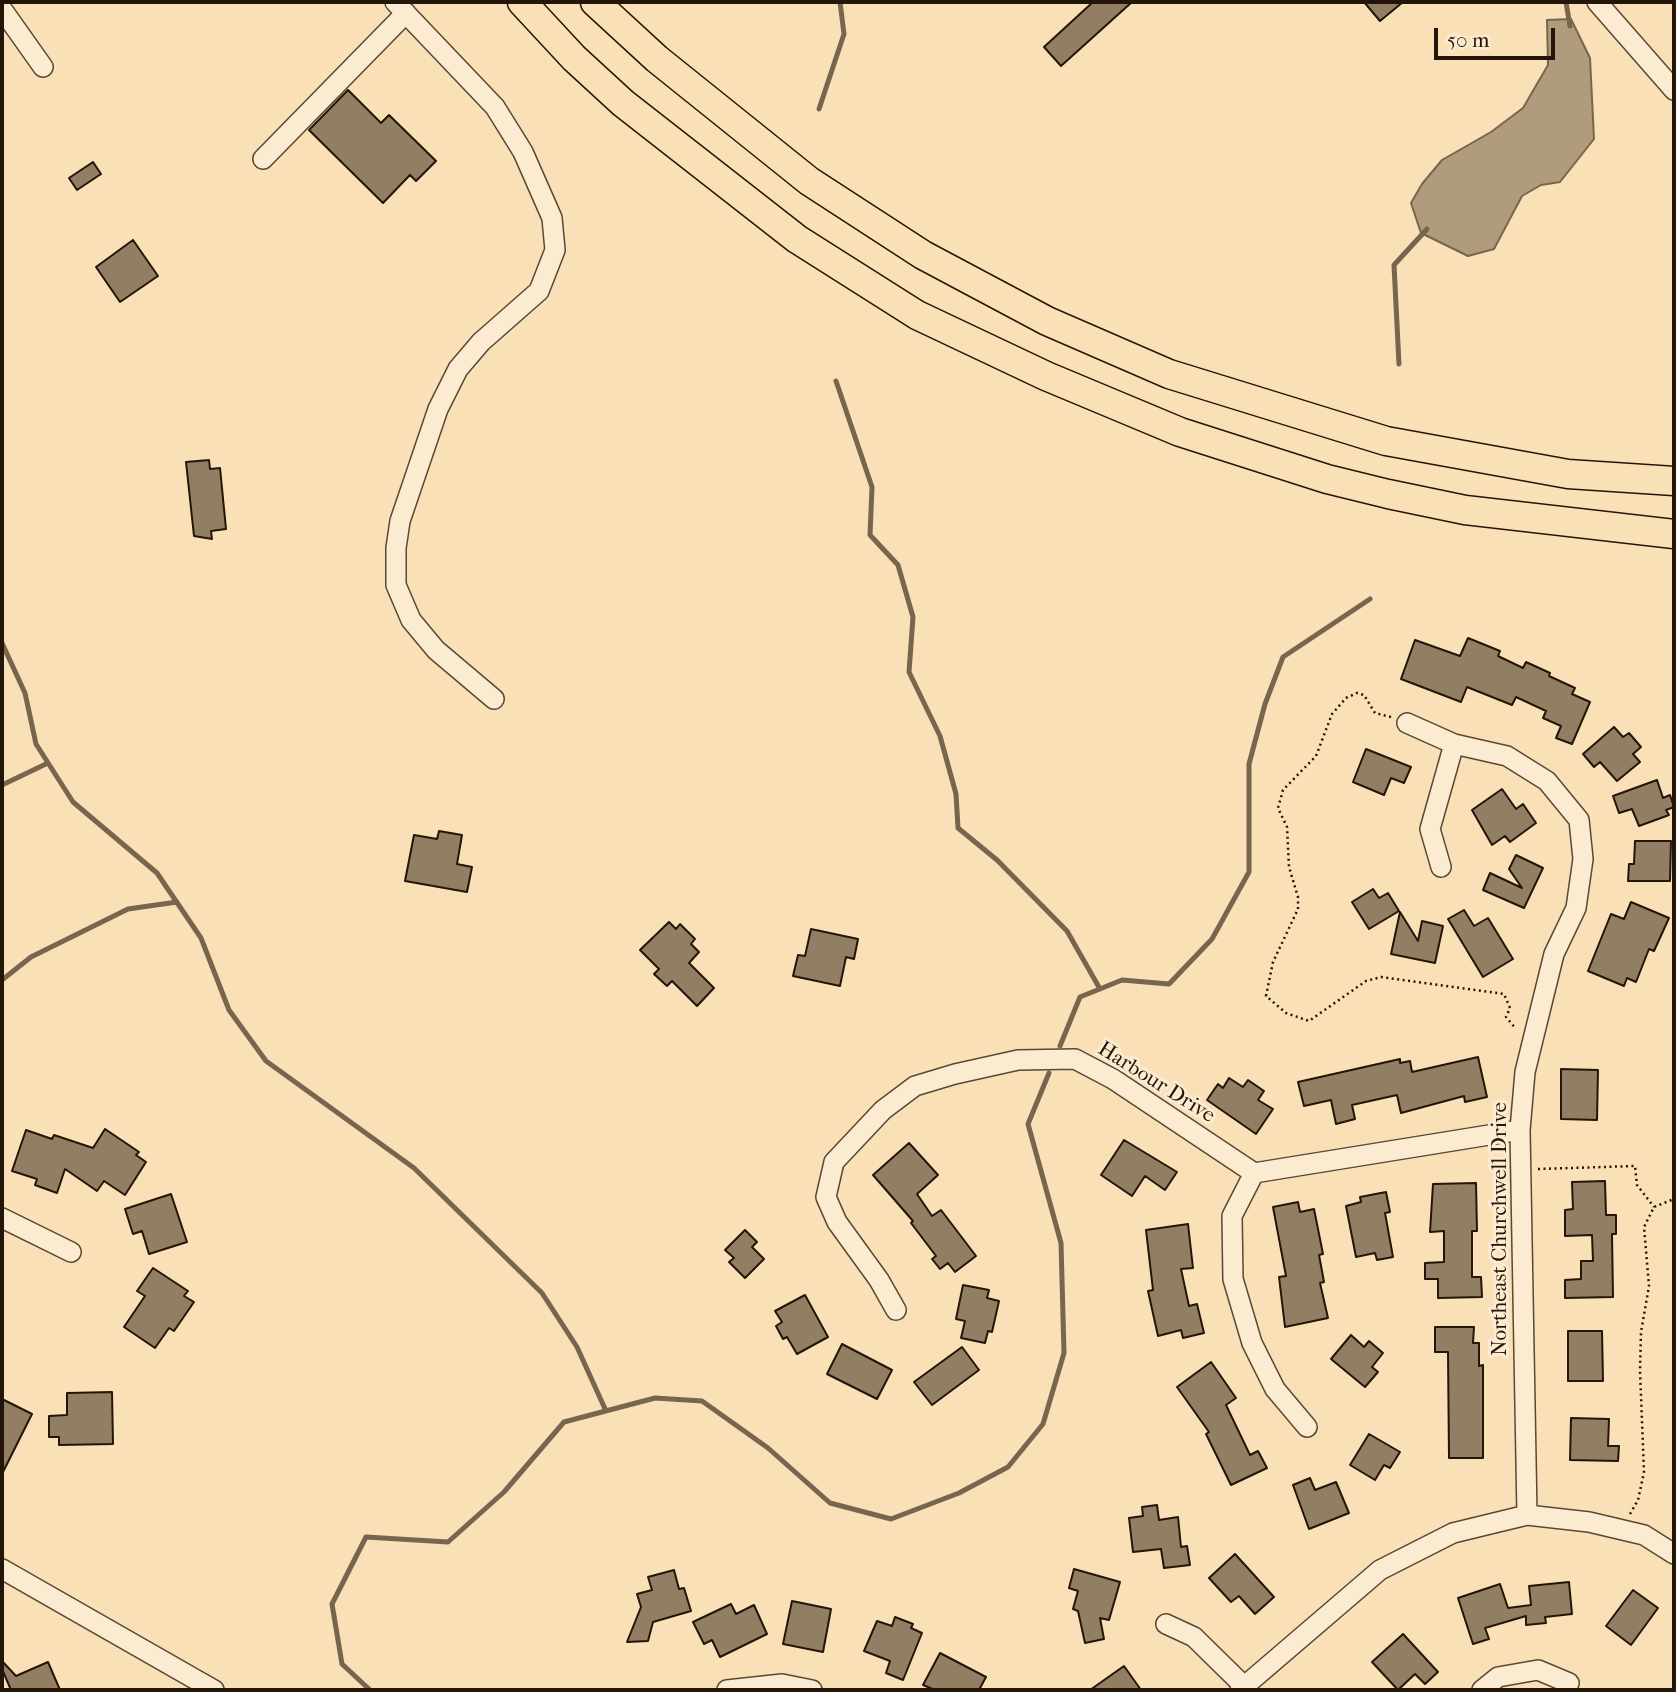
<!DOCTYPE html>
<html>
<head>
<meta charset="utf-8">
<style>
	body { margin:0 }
	#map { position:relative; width:1676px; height:1692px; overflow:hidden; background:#f9e0b7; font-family:"IM FELL French Canon",serif }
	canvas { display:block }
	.frame { position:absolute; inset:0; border:4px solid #231508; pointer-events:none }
	.scale { position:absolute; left:1434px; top:28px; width:121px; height:32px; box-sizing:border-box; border:4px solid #231508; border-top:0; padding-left:9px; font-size:21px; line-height:24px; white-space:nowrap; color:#231508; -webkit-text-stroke:5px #fbebd0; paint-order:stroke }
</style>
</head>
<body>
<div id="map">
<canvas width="1676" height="1692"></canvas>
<div class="frame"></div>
<div class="scale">50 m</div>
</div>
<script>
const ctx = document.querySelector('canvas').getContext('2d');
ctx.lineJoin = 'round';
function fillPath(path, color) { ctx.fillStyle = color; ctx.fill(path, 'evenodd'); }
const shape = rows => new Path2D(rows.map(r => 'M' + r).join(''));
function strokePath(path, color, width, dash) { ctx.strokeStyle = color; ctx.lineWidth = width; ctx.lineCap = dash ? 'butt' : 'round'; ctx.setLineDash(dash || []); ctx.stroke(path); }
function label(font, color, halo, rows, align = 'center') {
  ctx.font = font + ' "IM FELL French Canon",serif'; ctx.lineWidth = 6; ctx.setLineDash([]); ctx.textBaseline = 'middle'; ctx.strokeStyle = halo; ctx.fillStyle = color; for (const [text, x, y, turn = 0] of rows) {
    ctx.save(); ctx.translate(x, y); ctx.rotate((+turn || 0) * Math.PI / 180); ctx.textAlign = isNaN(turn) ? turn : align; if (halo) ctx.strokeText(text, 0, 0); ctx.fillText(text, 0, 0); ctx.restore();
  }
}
const water = shape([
	[1571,19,1590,58,1594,139,1560,182,1541,185,1522,196,1494,249,1468,256,1421,233,1411,203,1422,184,1442,160,1491,132,1523,108,1548,65,1547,20,1571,19]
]);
fillPath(water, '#b09b7c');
strokePath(water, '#78654e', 2);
strokePath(shape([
	[1566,2,1570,26],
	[819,109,844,34,840,2],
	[1399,364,1394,265,1427,229],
	[836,381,872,487,870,535,898,565,913,617,909,672,940,736,956,794,958,828,997,860,1067,931,1100,989],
	[2,643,25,693,36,744,73,802,157,873,201,938,229,1010,266,1061,414,1168,542,1293,577,1347,606,1411],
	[2,785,48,763],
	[2,980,31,957,128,909,177,902],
	[1060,1046,1080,997,1122,980,1169,984,1212,939,1249,872,1249,764,1265,704,1283,657,1370,599],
	[370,1690,342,1664,332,1604,366,1537,448,1542,504,1492,564,1422,655,1398,702,1401,768,1448,830,1503,891,1519,959,1493,1008,1467,1043,1424,1064,1353,1061,1243,1028,1124,1049,1073]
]), '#78654e', 5);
const building = shape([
	[1093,2,1132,2,1061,66,1044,47,1093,2],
	[1364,2,1403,2,1380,21,1364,2],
	[348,90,381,123,389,115,436,161,416,181,410,175,383,203,309,130,348,90],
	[93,162,101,174,77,190,69,178,93,162],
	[133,240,158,276,120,302,96,267,133,240],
	[209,460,210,469,220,468,226,529,211,531,212,539,194,536,186,462,209,460],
	[1468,638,1500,651,1498,656,1523,668,1526,662,1550,673,1549,676,1575,688,1572,694,1590,702,1572,744,1556,738,1561,726,1543,718,1546,711,1516,697,1512,705,1467,687,1461,702,1401,679,1415,640,1460,656,1468,638],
	[1614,727,1623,737,1629,733,1641,747,1633,754,1640,762,1617,781,1600,762,1594,767,1583,754,1614,727],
	[1366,749,1411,767,1404,783,1391,778,1384,795,1353,782,1366,749],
	[1657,780,1663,798,1670,795,1674,807,1666,810,1669,815,1639,826,1632,809,1619,813,1613,796,1657,780],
	[1502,789,1516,809,1523,804,1536,823,1510,842,1505,836,1492,845,1472,810,1502,789],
	[439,831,462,835,457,864,472,867,467,892,405,881,414,835,437,839,439,831],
	[1635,841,1671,841,1670,881,1628,881,1629,864,1634,864,1635,841],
	[1516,855,1543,868,1524,908,1483,890,1490,873,1522,888,1509,869,1516,855],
	[1373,889,1379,898,1388,893,1399,911,1369,929,1352,902,1373,889],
	[1631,902,1669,918,1654,951,1649,949,1636,982,1627,978,1624,986,1588,971,1611,914,1624,919,1631,902],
	[1464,910,1474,926,1488,918,1513,959,1483,977,1448,919,1464,910],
	[1400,912,1418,941,1422,921,1443,926,1435,963,1391,954,1400,912],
	[669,922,676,929,680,924,695,939,691,944,699,952,689,963,714,988,697,1006,672,981,667,986,654,974,659,969,640,950,669,922],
	[811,929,858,939,854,959,846,957,840,986,793,976,798,955,805,956,811,929],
	[1478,1057,1487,1097,1465,1102,1464,1096,1401,1113,1397,1095,1352,1105,1355,1119,1336,1124,1331,1100,1304,1106,1298,1082,1400,1059,1400,1063,1410,1061,1412,1072,1478,1057],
	[1561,1069,1598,1070,1597,1120,1561,1119,1561,1069],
	[1229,1078,1243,1087,1248,1080,1264,1091,1258,1100,1273,1109,1256,1134,1207,1100,1218,1084,1223,1088,1229,1078],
	[105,1129,139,1152,136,1155,146,1162,125,1195,104,1181,97,1191,65,1169,57,1193,35,1185,37,1179,12,1171,26,1130,52,1139,54,1135,93,1148,105,1129],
	[1124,1140,1177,1172,1165,1190,1145,1176,1132,1196,1101,1175,1124,1140],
	[909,1143,938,1175,917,1194,932,1216,941,1210,976,1256,955,1272,948,1263,940,1269,932,1259,936,1256,911,1223,913,1221,873,1175,909,1143],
	[1605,1181,1606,1215,1616,1215,1616,1234,1612,1234,1613,1297,1565,1298,1565,1280,1581,1279,1581,1261,1593,1261,1592,1235,1565,1236,1565,1210,1573,1209,1572,1182,1605,1181],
	[1476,1183,1477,1231,1472,1231,1472,1277,1481,1277,1482,1297,1438,1298,1438,1279,1425,1279,1425,1263,1444,1262,1444,1231,1430,1232,1433,1184,1476,1183],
	[1386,1192,1390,1212,1385,1213,1393,1257,1377,1260,1375,1253,1356,1257,1346,1206,1361,1202,1360,1197,1386,1192],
	[171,1194,187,1242,149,1254,142,1231,133,1234,125,1209,171,1194],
	[1298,1202,1300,1212,1314,1209,1323,1254,1319,1255,1324,1282,1320,1283,1328,1318,1285,1327,1279,1277,1286,1276,1273,1207,1298,1202],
	[1188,1224,1193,1268,1181,1269,1189,1306,1197,1304,1204,1333,1183,1338,1181,1330,1158,1336,1148,1291,1153,1290,1146,1230,1188,1224],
	[745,1230,757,1242,752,1247,764,1259,745,1278,729,1262,734,1258,725,1250,745,1230],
	[153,1268,188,1291,184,1296,194,1302,174,1331,169,1328,155,1348,124,1327,145,1296,137,1291,153,1268],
	[963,1285,989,1290,987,1298,999,1301,992,1332,988,1331,985,1343,961,1338,965,1321,956,1319,963,1285],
	[805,1295,828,1337,797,1354,787,1337,783,1339,776,1326,782,1322,775,1311,805,1295],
	[1435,1327,1474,1327,1473,1343,1479,1343,1479,1366,1483,1365,1483,1458,1449,1458,1448,1352,1435,1352,1435,1327],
	[1568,1331,1602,1331,1603,1381,1568,1381,1568,1331],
	[1351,1335,1364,1347,1369,1341,1383,1353,1372,1367,1378,1372,1365,1387,1331,1359,1351,1335],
	[842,1344,892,1370,877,1399,827,1374,842,1344],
	[962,1347,979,1370,932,1405,914,1382,962,1347],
	[1211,1362,1236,1398,1226,1405,1250,1455,1258,1451,1267,1468,1231,1485,1206,1434,1209,1432,1177,1387,1211,1362],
	[112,1392,113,1444,59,1445,59,1437,49,1437,49,1416,67,1415,67,1393,112,1392],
	[2,1399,32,1414,2,1474,2,1399],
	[1571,1418,1609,1419,1608,1446,1619,1446,1618,1461,1570,1460,1571,1418],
	[1369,1434,1400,1452,1390,1468,1384,1465,1375,1480,1350,1465,1369,1434],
	[1310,1478,1315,1490,1336,1482,1349,1513,1309,1529,1293,1485,1310,1478],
	[1157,1505,1159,1520,1178,1517,1181,1547,1187,1546,1190,1565,1164,1568,1161,1549,1133,1552,1129,1518,1143,1516,1142,1507,1157,1505],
	[1235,1554,1274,1597,1255,1614,1239,1596,1231,1602,1209,1578,1235,1554],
	[1074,1569,1120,1582,1109,1620,1100,1618,1104,1639,1085,1643,1078,1611,1073,1609,1078,1591,1069,1588,1074,1569],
	[674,1570,679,1589,684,1588,691,1611,653,1622,648,1641,627,1642,641,1607,637,1594,652,1590,648,1577,674,1570],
	[1569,1582,1572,1614,1545,1617,1546,1623,1526,1625,1526,1616,1485,1628,1489,1639,1473,1644,1458,1598,1500,1584,1508,1608,1531,1605,1529,1586,1569,1582],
	[1633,1590,1658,1608,1631,1645,1606,1626,1633,1590],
	[792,1601,831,1609,823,1652,783,1644,792,1601],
	[731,1604,736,1614,754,1605,767,1634,720,1657,712,1640,704,1644,693,1622,731,1604],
	[895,1617,913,1624,911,1628,922,1633,903,1680,886,1673,890,1661,864,1651,877,1621,892,1626,895,1617],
	[1403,1634,1438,1672,1425,1684,1415,1674,1398,1690,1372,1662,1403,1634],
	[940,1653,986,1677,979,1690,935,1690,923,1685,940,1653],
	[2,1661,16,1676,48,1662,60,1690,11,1690,2,1669,2,1661],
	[1124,1666,1141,1690,1090,1690,1124,1666]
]);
fillPath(building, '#927f63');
strokePath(building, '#231508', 2);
const minor = shape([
	[395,2,495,107,523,152,552,218,555,250,539,291,481,342,458,369,438,409,400,521,396,548,396,585,411,620,436,650,494,699],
	[1597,2,1674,90],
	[2,9,43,67],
	[263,159,406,13],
	[1407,723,1454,744,1507,756,1547,781,1579,820,1583,859,1576,908,1554,954,1525,1072,1520,1130,1527,1515],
	[1441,867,1430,829,1454,744],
	[1254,1173,1232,1216,1233,1279,1252,1343,1275,1389,1307,1427],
	[2,1218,71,1252],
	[896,1310,879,1280,837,1222,826,1197,834,1162,883,1110,915,1086,955,1074,1018,1060,1075,1059,1113,1079,1254,1173,1520,1130],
	[2,1569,214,1690],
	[1166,1624,1194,1637,1248,1690],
	[727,1690,782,1684,812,1690],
	[1240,1690,1380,1570,1453,1533,1527,1515,1589,1522,1644,1535,1674,1554],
	[1482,1690,1498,1677,1538,1670,1569,1683]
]);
const highway = shape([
	[522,2,574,58,623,103,797,239,917,315,1046,376,1180,432,1327,479,1388,494,1465,510,1674,534],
	[595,2,657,59,809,181,923,255,1047,321,1169,374,1386,441,1568,474,1674,481]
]);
strokePath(minor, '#584834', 22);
strokePath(highway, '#231508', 31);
strokePath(shape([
	[1391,717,1375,713,1364,695,1357,693,1346,698,1332,714,1316,756,1283,790,1278,808,1287,827,1289,867,1298,897,1298,909,1273,962,1266,996,1286,1013,1309,1021,1366,981,1381,977,1504,994,1510,1008,1506,1017,1516,1029],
	[1538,1169,1635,1166,1637,1185,1654,1207],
	[1630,1514,1638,1500,1644,1472,1640,1371,1641,1332,1649,1286,1644,1227,1654,1207,1674,1199]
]), '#231508', 2.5, [2, 3.5]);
strokePath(minor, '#fbebd0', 19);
strokePath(highway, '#f9e0b7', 28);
label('21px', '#231508', '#fbebd0', [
	["Harbour Drive",1156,1083,32],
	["Northeast Churchwell Drive",1501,1229,-90]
]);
</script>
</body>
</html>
